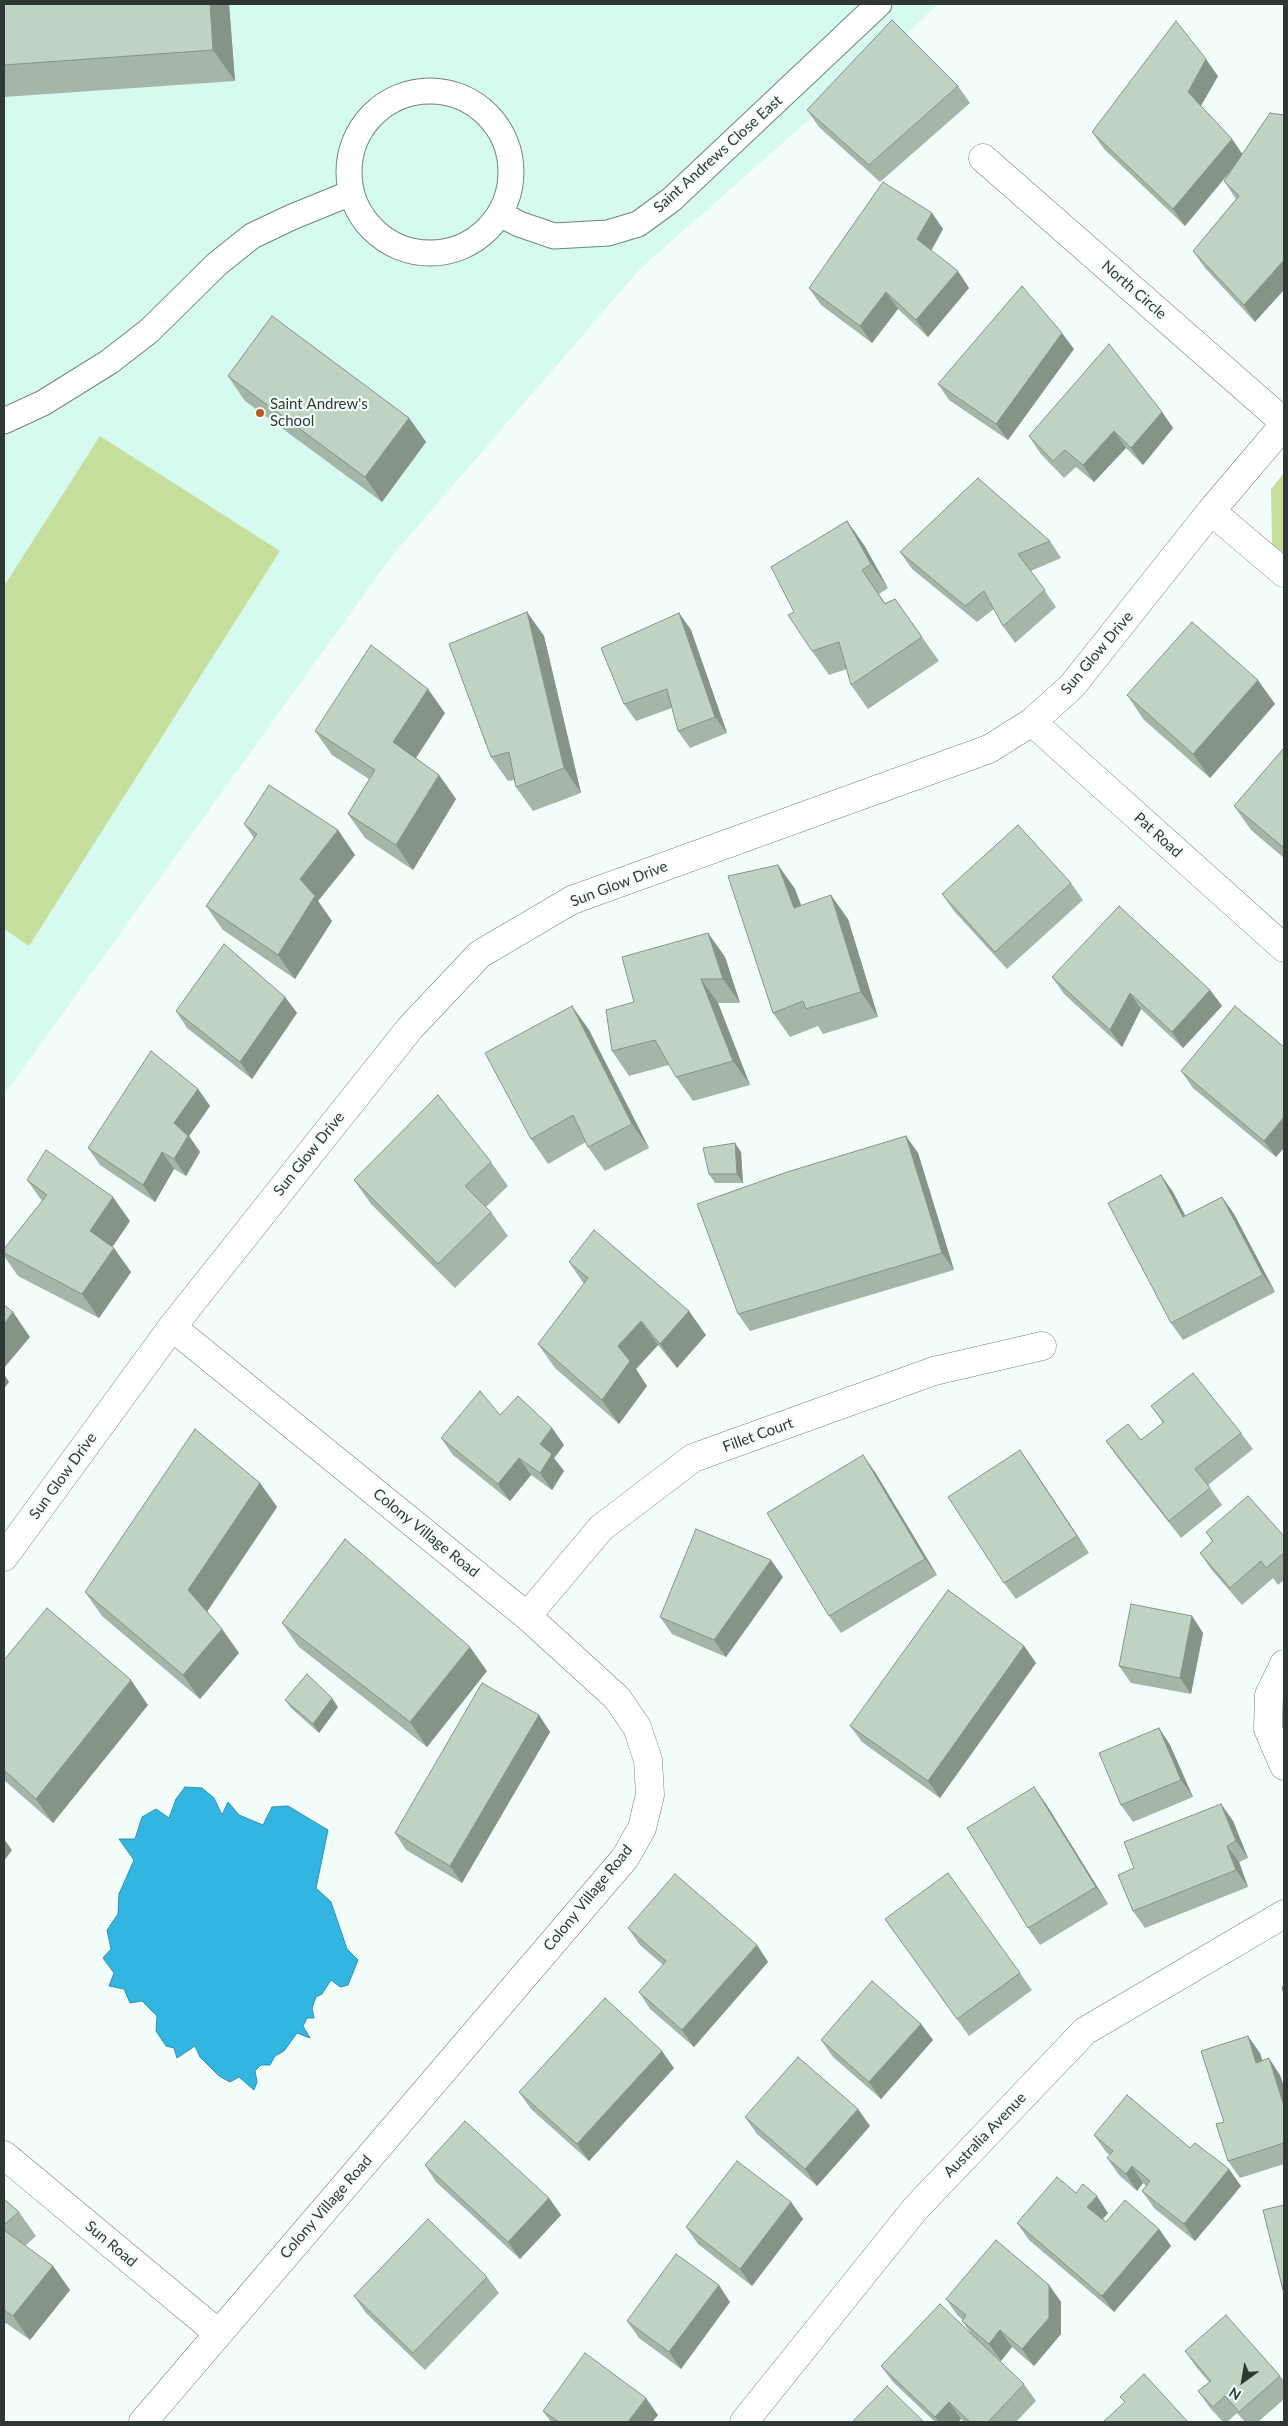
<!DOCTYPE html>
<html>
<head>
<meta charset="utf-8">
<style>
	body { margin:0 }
	#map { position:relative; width:1288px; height:2426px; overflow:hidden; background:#f3fefa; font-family:Lato,sans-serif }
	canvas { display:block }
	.frame { position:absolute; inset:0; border:5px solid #2e3835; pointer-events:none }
	.north { position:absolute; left:1218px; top:2356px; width:50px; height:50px; -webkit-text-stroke:4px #f3fefa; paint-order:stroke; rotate:212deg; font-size:14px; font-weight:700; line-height:20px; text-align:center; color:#2e3835 }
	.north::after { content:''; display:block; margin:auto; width:18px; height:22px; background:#2e3835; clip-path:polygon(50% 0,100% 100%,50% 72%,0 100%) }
</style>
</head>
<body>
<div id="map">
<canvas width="1288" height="2426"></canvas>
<div class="frame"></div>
<div class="north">N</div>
</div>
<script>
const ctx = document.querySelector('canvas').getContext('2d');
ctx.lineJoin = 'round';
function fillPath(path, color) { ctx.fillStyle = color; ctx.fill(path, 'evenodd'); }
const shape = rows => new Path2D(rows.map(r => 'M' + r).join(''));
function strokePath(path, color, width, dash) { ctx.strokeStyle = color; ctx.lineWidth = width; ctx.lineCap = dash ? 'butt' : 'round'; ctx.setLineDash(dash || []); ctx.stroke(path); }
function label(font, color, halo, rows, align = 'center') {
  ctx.font = font + ' Lato,sans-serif'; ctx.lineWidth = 4.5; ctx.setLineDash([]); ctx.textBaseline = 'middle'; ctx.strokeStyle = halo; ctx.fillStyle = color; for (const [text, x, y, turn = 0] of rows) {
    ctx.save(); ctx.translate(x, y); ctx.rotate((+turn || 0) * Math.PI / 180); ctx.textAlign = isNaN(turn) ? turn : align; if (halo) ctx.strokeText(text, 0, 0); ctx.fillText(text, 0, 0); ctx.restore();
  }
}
fillPath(shape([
	[4,4,938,4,903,37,640,269,391,557,4,1095]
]), '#d6faef');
fillPath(shape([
	[100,436,280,551,29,946,4,929,4,586],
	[1284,473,1284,553,1272,544,1271,489]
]), '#c7df9c');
const water = shape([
	[185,1787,202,1788,214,1798,222,1815,228,1802,239,1815,263,1825,272,1807,288,1806,328,1830,316,1888,331,1902,347,1949,358,1960,348,1985,340,1987,331,1980,322,1994,316,1997,312,2008,314,2018,307,2018,303,2026,310,2038,297,2033,284,2051,275,2056,270,2065,261,2065,255,2071,257,2082,254,2090,239,2077,230,2082,219,2076,200,2057,195,2046,177,2058,174,2048,166,2046,156,2031,157,2016,142,2001,130,2003,124,1989,109,1986,114,1973,103,1958,111,1949,107,1930,118,1914,119,1894,134,1860,119,1839,135,1839,142,1817,156,1809,169,1818,176,1799,185,1787]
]);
fillPath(water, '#32b6e1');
strokePath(water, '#3190ad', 1);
const service = shape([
	'349 172a81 81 0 1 1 162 0a81 81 0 1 1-162 0Z',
	[500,214,519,224,554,236,608,233,638,224,671,200,879,4],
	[4,421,43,403,109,362,149,331,217,264,252,236,292,217,351,193]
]);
const minor = shape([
	[983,158,1284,422],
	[1211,511,1284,573],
	[1032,722,1284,948],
	[4,1557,172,1327,410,1028,480,954,572,900,989,749,1032,722,1072,686,1211,511,1284,425],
	[527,1616,601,1528,693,1458,934,1371,1042,1346],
	[1284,1664,1269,1695,1268,1729,1284,1766],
	[4,2155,218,2333],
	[143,2422,625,1858,642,1828,650,1795,648,1760,637,1727,617,1698,527,1616,172,1327],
	[744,2422,915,2209,1085,2031,1284,1914]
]);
strokePath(service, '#6e867e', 27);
strokePath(minor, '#6e867e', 29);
strokePath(service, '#fff', 25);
strokePath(minor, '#fff', 28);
fillPath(shape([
	[4,4,229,4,235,81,4,97],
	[1218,76,1201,106,1232,139,1242,154,1255,322,1205,268,1193,251,1236,199,1224,181,1231,171,1185,226,1104,149,1092,132],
	[958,86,970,103,880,182,819,127,807,110],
	[932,213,943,229,931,251,969,288,928,337,898,309,872,343,821,305,809,288],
	[1074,349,1008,440,949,400,938,384],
	[228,376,409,418,426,442,382,502,245,401],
	[1162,412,1173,428,1143,465,1126,448,1094,482,1076,467,1064,478,1040,453,1029,436],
	[847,521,864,545,888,588,879,594,885,603,895,599,939,661,868,709,851,685,847,669,829,675,812,651,794,612],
	[1050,541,1061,558,1031,571,1056,607,1015,643,1003,626,994,609,977,622,912,569,900,552],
	[527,612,544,636,581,793,533,811,516,787,514,780,508,781,491,757],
	[679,613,691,630,727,733,690,748,678,731,672,708,636,721,624,704],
	[1127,695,1275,704,1210,778,1144,720],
	[445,713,416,758,439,775,456,799,413,870,365,838,348,814,369,779,332,755,315,731],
	[1284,748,1284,858,1251,830,1234,806],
	[244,824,338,830,355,855,318,901,332,921,295,979,223,930,206,906,254,838],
	[778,865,795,889,801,905,848,919,878,1017,823,1034,818,1026,790,1037,773,1013],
	[1071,883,1083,900,1007,969,954,911,942,894],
	[708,933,725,957,740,1003,718,1003,750,1085,693,1101,676,1077,669,1065,629,1076,612,1051,634,1002],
	[1052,977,1210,990,1222,1006,1183,1048,1141,1009,1122,1047,1064,994],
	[285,997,297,1013,252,1079,187,1028,176,1011],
	[572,1006,589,1030,649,1148,605,1171,588,1147,586,1142,548,1164,531,1139],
	[1235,1006,1276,1157,1193,1088,1181,1071],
	[198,1089,210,1106,189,1136,200,1152,186,1176,174,1169,155,1202,100,1165,88,1148],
	[906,1136,918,1153,954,1270,750,1331,738,1314],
	[741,1152,743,1183,715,1183,709,1174],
	[491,1162,508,1186,486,1207,491,1212,508,1236,455,1288,371,1204,354,1180],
	[1161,1175,1173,1192,1185,1216,1222,1197,1234,1214,1275,1292,1183,1340,1171,1323],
	[27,1180,130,1221,112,1247,131,1272,99,1318,18,1276,4,1256,4,1249,42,1201],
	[569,1262,706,1335,677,1368,658,1345,636,1369,647,1386,619,1424,555,1368,538,1344,584,1284],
	[1151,1406,1241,1433,1253,1449,1208,1485,1222,1505,1181,1538,1118,1458,1106,1441,1141,1440,1163,1423],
	[500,1415,552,1428,564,1445,554,1458,564,1471,552,1490,531,1475,510,1501,453,1455,441,1438],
	[1020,1450,1089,1553,1016,1599,1004,1583],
	[875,1472,937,1575,841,1633,829,1616],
	[260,1483,277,1507,207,1611,222,1629,239,1653,200,1699,102,1616,85,1592],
	[1206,1532,1284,1536,1284,1580,1278,1585,1273,1578,1242,1605,1211,1569,1200,1553,1212,1541],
	[783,1577,726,1657,672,1634,660,1617],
	[1192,1616,1203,1633,1191,1694,1131,1683,1119,1666],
	[282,1623,487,1671,427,1747,299,1647],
	[1024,1646,1036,1663,940,1798,862,1742,850,1726],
	[4,1660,148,1705,53,1823,4,1780],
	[285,1700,338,1707,319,1733,291,1708],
	[539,1715,550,1732,462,1883,406,1850,395,1833],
	[1159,1728,1170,1745,1193,1797,1133,1822,1121,1805],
	[1046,1804,1108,1904,1040,1945,1028,1928],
	[1221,1804,1233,1821,1248,1858,1239,1862,1248,1887,1145,1928,1133,1911,1134,1868],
	[885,1919,1020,1973,1032,1990,969,2036],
	[628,1928,757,1945,768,1962,694,2047,650,2009,639,1992,663,1965,640,1945],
	[921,2024,933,2040,881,2099,833,2057,821,2040],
	[1260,2053,1262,2061,1280,2075,1284,2087,1284,2164,1240,2178,1228,2161,1224,2122],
	[674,2068,589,2161,531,2109,519,2092],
	[745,2117,870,2126,817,2186,757,2134],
	[1094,2135,1190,2148,1241,2186,1195,2241,1154,2208,1142,2191,1146,2186,1143,2183,1137,2191,1119,2175,1107,2158,1110,2155,1106,2152],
	[425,2165,549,2198,561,2215,520,2259,436,2182],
	[1076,2193,1108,2213,1103,2219,1106,2222,1159,2229,1171,2246,1114,2312,1029,2240,1017,2223],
	[4,2199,19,2212,36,2236,25,2246,53,2266,70,2290,30,2340,6,2323,4,2325],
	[791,2202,803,2219,752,2286,698,2244,686,2227],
	[487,2277,499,2293,425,2370,366,2313,354,2296],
	[1049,2285,1061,2302,1061,2334,1034,2366,1012,2347,1001,2361,989,2351,1024,2384,1036,2401,1016,2422,964,2422,961,2419,958,2422,935,2422,893,2382,881,2366,970,2332,962,2321,963,2320,958,2316,946,2299],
	[730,2302,681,2369,639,2338,627,2321],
	[1185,2351,1280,2376,1284,2381,1284,2399,1258,2422,1245,2422,1237,2413,1227,2422,1223,2422,1210,2408,1198,2391,1209,2382,1197,2368],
	[543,2411,658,2415,652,2422,551,2422]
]), '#a5b5a8');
fillPath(shape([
	[210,4,229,4,235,81,213,50],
	[1206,59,1218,76,1199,109,1188,92],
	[1232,139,1243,155,1185,226,1173,209],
	[932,213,943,229,928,256,917,239],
	[1284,260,1284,290,1255,322,1244,305],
	[958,271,969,288,928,337,916,320],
	[886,292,898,309,872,343,860,326],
	[1062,333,1074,349,1008,440,996,424],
	[1162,412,1173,428,1143,465,1131,448],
	[409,418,426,442,382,502,365,477],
	[1114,431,1126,448,1094,482,1083,465],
	[847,521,864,545,888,588,871,564],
	[527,612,544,636,581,793,564,768],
	[679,613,691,630,727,733,715,717],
	[1258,680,1275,704,1210,778,1193,754],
	[428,689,445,713,410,767,393,742],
	[439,775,456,799,413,870,396,845],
	[338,830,355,855,318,901,332,921,295,979,278,955,300,879],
	[778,865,795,889,811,932,794,908],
	[831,895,848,919,878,1017,861,992],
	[708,933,725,957,740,1003,723,979],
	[701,979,718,1003,750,1085,733,1061],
	[1210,990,1222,1006,1183,1048,1172,1032],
	[1130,993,1141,1009,1122,1047,1110,1030],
	[285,997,297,1013,252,1079,240,1062],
	[572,1006,589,1030,649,1148,632,1124],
	[198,1089,210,1106,189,1136,200,1152,186,1176,174,1159,174,1123],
	[1284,1117,1284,1148,1276,1157,1264,1141],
	[906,1136,918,1153,954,1270,942,1253],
	[735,1143,741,1152,743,1183,737,1174],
	[162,1152,174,1169,155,1202,143,1185],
	[1161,1175,1173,1192,1195,1234,1183,1217],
	[113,1197,130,1221,107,1255,90,1231],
	[1222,1197,1234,1214,1275,1292,1263,1275],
	[114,1248,131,1272,99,1318,82,1294],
	[689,1311,706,1335,677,1368,660,1344],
	[13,1312,30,1337,4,1368,4,1324],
	[641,1321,658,1345,636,1369,647,1386,619,1424,602,1400,618,1346],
	[4,1374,9,1382,4,1389],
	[552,1428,564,1445,554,1458,564,1471,552,1490,540,1473,540,1444],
	[1020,1450,1032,1467,1089,1553,1077,1536],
	[863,1455,875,1472,937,1575,925,1559],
	[519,1458,531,1475,510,1501,498,1484],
	[260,1483,277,1507,205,1615,188,1590],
	[771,1560,783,1577,726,1657,714,1640],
	[1192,1616,1203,1633,1191,1694,1180,1678],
	[222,1629,239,1653,200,1699,183,1675],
	[1024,1646,1036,1663,940,1798,928,1781],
	[470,1647,487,1671,427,1747,410,1722],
	[131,1680,148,1705,53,1823,36,1799],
	[332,1698,338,1707,319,1733,313,1724],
	[539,1715,550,1732,462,1883,450,1866],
	[1159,1728,1170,1745,1193,1797,1181,1780],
	[1034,1787,1046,1804,1108,1904,1096,1887],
	[1221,1804,1233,1821,1248,1858,1236,1841],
	[4,1839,12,1850,4,1861],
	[1227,1846,1239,1862,1248,1887,1236,1870],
	[757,1945,768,1962,694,2047,682,2030],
	[921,2024,933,2040,881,2099,869,2082],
	[1248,2036,1260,2053,1268,2079,1256,2063],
	[662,2051,674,2068,589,2161,577,2144],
	[1269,2058,1280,2075,1284,2087,1284,2106],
	[858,2109,870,2126,817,2186,805,2169],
	[1132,2166,1143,2183,1137,2191,1126,2174],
	[1229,2169,1241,2186,1195,2241,1184,2224],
	[1097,2196,1108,2213,1099,2223,1087,2207],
	[549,2198,561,2215,520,2259,508,2242],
	[791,2202,803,2219,752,2286,740,2269],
	[1159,2229,1171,2246,1114,2312,1102,2296],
	[53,2266,70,2290,30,2340,13,2316],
	[719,2285,730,2302,681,2369,669,2352],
	[1049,2285,1061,2302,1061,2334,1034,2366,1022,2349],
	[1000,2330,1012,2347,1001,2361,989,2344],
	[646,2398,658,2415,652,2422,628,2422],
	[949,2402,961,2419,958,2422,939,2422,935,2417]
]), '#869488');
const building = shape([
	[4,4,210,4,213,50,4,65,4,4],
	[892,20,958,86,869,165,807,110,892,20],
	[1176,21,1206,59,1188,92,1232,139,1173,209,1092,132,1176,21],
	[1270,113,1284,115,1284,260,1244,305,1193,251,1239,196,1224,181,1270,113],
	[883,182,932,213,917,239,958,271,916,320,886,292,860,326,809,288,883,182],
	[1022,286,1062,333,996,424,938,384,1022,286],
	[272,316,409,418,365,477,228,376,272,316],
	[1109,344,1162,412,1131,448,1114,431,1083,465,1065,450,1053,461,1029,436,1109,344],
	[978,478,1050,541,1018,554,1045,590,1003,626,984,591,965,606,900,552,978,478],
	[847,521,871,564,862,570,885,604,895,599,922,637,851,685,839,642,812,651,788,615,794,612,771,567,847,521],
	[527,612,564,768,516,787,509,752,491,757,449,644,527,612],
	[679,613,715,717,678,731,667,689,624,704,601,648,679,613],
	[1192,622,1258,680,1193,754,1127,695,1192,622],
	[371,645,428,689,393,742,439,775,396,845,348,814,375,770,315,731,371,645],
	[1284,748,1284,848,1234,806,1284,748],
	[269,785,338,830,300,879,315,896,278,955,206,906,257,834,244,824,269,785],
	[1018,825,1071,883,995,952,942,894,1018,825],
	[778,865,794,908,831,895,861,992,806,1009,803,1001,773,1013,728,876,778,865],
	[1119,906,1210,990,1172,1032,1130,993,1110,1030,1052,977,1119,906],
	[708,933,723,979,701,979,733,1061,676,1077,655,1040,612,1051,606,1010,634,1002,622,957,708,933],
	[224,944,285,997,240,1062,176,1011,224,944],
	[572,1006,632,1124,588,1147,573,1115,531,1139,485,1053,572,1006],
	[1235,1006,1284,1047,1284,1117,1264,1141,1181,1071,1235,1006],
	[151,1051,198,1089,174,1123,188,1136,174,1159,162,1152,143,1185,88,1148,151,1051],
	[438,1095,491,1162,465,1186,491,1212,438,1264,354,1180,438,1095],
	[906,1136,942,1253,738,1314,697,1204,787,1172,906,1136],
	[735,1143,737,1174,709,1174,703,1148,735,1143],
	[46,1150,113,1197,90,1231,114,1248,82,1294,4,1253,4,1249,47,1195,27,1180,46,1150],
	[1161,1175,1183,1217,1222,1197,1263,1275,1171,1323,1108,1203,1161,1175],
	[594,1230,689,1311,660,1344,641,1321,618,1346,630,1361,602,1400,538,1344,588,1278,569,1262,594,1230],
	[4,1305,13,1312,4,1324,4,1305],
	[1193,1373,1241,1433,1195,1469,1210,1488,1169,1521,1106,1441,1128,1424,1141,1440,1164,1422,1151,1406,1193,1373],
	[480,1391,500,1415,518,1396,552,1428,540,1444,552,1454,540,1473,519,1458,498,1484,441,1438,480,1391],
	[195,1429,260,1483,188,1590,222,1629,183,1675,85,1592,195,1429],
	[1020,1450,1077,1536,1004,1583,948,1497,1020,1450],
	[863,1455,925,1559,829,1616,767,1513,863,1455],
	[1248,1496,1284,1536,1284,1553,1266,1568,1261,1561,1230,1588,1200,1553,1213,1541,1206,1532,1248,1496],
	[696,1529,771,1560,714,1640,660,1617,696,1529],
	[345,1539,470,1647,410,1722,282,1623,345,1539],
	[948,1590,1024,1646,928,1781,850,1726,948,1590],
	[1131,1604,1192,1616,1180,1678,1119,1666,1131,1604],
	[47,1608,131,1680,36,1799,4,1770,4,1660,47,1608],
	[307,1674,332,1698,313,1724,285,1700,307,1674],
	[482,1683,539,1715,450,1866,395,1833,482,1683],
	[1159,1728,1181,1780,1121,1805,1099,1753,1159,1728],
	[1034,1787,1096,1887,1028,1928,967,1828,1034,1787],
	[1221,1804,1236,1841,1227,1846,1236,1870,1133,1911,1118,1875,1134,1868,1124,1842,1221,1804],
	[948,1873,1020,1973,957,2019,885,1919,948,1873],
	[675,1874,757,1945,682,2030,639,1992,666,1961,628,1928,675,1874],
	[872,1981,921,2024,869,2082,821,2040,872,1981],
	[1284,1986,1284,1995,1282,1987,1284,1986],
	[605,1998,662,2051,577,2144,519,2092,605,1998],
	[1248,2036,1256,2063,1269,2058,1284,2106,1284,2143,1228,2161,1216,2124,1224,2122,1201,2051,1248,2036],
	[798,2057,858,2109,805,2169,745,2117,798,2057],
	[1127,2095,1190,2148,1195,2143,1229,2169,1184,2224,1142,2191,1150,2181,1132,2166,1126,2174,1107,2158,1113,2151,1094,2135,1127,2095],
	[465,2121,549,2198,508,2242,425,2165,465,2121],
	[737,2161,791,2202,740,2269,686,2227,737,2161],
	[1057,2177,1076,2193,1083,2184,1097,2196,1087,2207,1106,2222,1125,2200,1159,2229,1102,2296,1017,2223,1057,2177],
	[4,2199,19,2212,4,2225,4,2199],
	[1284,2205,1284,2290,1283,2290,1263,2210,1284,2205],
	[428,2219,487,2277,413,2353,354,2296,428,2219],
	[4,2230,53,2266,13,2316,4,2310,4,2230],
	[996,2240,1049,2285,1049,2318,1022,2349,1000,2330,989,2344,962,2321,966,2315,946,2299,996,2240],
	[676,2254,719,2285,669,2352,627,2321,676,2254],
	[940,2304,1024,2384,988,2422,970,2422,949,2402,935,2417,881,2366,940,2304],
	[1226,2315,1280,2376,1239,2412,1225,2396,1213,2407,1198,2391,1211,2381,1185,2351,1226,2315],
	[585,2353,646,2398,628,2422,559,2422,543,2411,585,2353],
	[1144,2374,1188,2422,1103,2422,1125,2402,1120,2397,1144,2374],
	[887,2386,924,2422,852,2422,887,2386]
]);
fillPath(building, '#c0d3c3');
strokePath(building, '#869488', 1);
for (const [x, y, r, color] of [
	[260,413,5,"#bb5a1a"]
]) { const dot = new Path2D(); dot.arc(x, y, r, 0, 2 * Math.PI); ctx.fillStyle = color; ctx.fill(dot); strokePath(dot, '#f3fefa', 2); }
label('15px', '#2e3835', '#f3fefa', [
	["Saint Andrews Close East",718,154,-42],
	["North Circle",1134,290,41],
	["Sun Glow Drive",1097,653,-50],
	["Pat Road",1158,835,42],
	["Sun Glow Drive",619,884,-21],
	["Sun Glow Drive",309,1154,-51],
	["Fillet Court",758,1435,-20],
	["Sun Glow Drive",63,1476,-54],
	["Colony Village Road",426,1533,39],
	["Colony Village Road",588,1898,-51],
	["Australia Avenue",985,2135,-46],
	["Colony Village Road",326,2207,-49],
	["Sun Road",111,2244,40]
]);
label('15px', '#2e3835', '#f3fefa', [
	["Saint Andrew's",270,404],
	["School",270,421]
], 'left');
</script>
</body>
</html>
